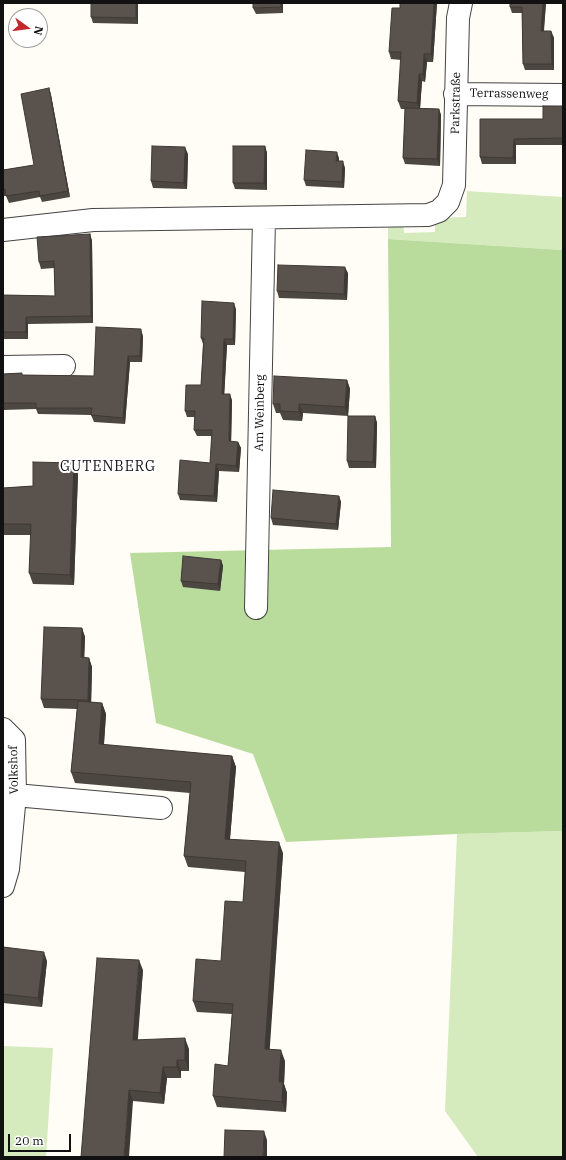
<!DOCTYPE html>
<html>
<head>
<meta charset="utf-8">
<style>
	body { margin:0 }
	#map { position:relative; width:566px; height:1160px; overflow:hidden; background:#fffdf5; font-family:"IBM Plex Serif",serif }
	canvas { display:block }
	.frame { position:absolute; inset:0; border:4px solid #111; pointer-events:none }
	.north { position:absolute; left:8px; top:8px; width:40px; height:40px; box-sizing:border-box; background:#fff; border:1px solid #a0a0a0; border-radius:50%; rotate:104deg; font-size:11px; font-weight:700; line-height:16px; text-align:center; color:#111 }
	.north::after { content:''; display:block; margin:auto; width:14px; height:18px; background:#c4262e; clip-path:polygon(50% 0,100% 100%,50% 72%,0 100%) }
	.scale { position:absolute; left:8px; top:1134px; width:63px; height:18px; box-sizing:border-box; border:2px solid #111; border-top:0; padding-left:5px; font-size:12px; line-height:14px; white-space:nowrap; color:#111; -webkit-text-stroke:3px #fff; paint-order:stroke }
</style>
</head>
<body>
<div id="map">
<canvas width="566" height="1160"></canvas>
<div class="frame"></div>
<div class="north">N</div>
<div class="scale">20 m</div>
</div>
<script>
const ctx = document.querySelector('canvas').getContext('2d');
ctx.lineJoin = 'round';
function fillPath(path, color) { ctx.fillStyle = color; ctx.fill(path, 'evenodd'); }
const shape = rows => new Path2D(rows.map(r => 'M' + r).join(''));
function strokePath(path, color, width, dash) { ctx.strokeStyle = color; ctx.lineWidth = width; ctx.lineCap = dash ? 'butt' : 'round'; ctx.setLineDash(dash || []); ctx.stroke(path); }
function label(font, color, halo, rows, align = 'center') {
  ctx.font = font + ' "IBM Plex Serif",serif'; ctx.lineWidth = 4; ctx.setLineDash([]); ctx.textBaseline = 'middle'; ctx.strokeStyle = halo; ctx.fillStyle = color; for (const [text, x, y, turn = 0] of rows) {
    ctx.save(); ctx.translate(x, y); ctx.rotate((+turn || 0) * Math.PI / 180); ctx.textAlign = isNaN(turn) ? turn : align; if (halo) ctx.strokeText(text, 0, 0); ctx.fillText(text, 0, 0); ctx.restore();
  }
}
fillPath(shape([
	[467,191,563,197,563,250,388,239,388,219,403,219,404,233,435,232,435,218,466,217],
	[563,831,563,1157,478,1157,445,1111,457,834],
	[3,1046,53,1048,46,1157,3,1157]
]), '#d5ebbd');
fillPath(shape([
	[388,239,563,250,563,831,457,834,286,842,253,754,156,723,130,553,391,547]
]), '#b9dc9c');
const minor = shape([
	[455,94,563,95],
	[3,230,93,220,428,215,439,211,448,202,454,185,458,18,461,3],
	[3,367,64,366],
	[256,608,264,218],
	[3,729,14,740,15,795,8,869,3,886],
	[15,795,161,808]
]);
strokePath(minor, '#444', 24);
strokePath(minor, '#fff', 22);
fillPath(shape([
	[138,3,138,24,93,23,91,17],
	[253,3,283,3,283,13,256,14,253,8],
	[400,3,437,3,433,62,427,62,425,82,422,81,420,108,439,109,441,115,440,166,405,164,403,158,405,109,401,109,398,101,401,60,391,59,389,52,400,8],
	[510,3,546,3,544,31,551,31,554,38,554,70,525,70,523,64,522,13,512,13,510,7],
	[49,88,51,95,70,197,42,202,40,197,9,203,6,196,3,196,3,170,34,165],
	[563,106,563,145,516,145,516,164,482,164,480,157,543,119],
	[265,146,267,153,267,190,235,189,233,183],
	[188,154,187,189,153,188,151,181],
	[339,158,339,161,345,168,344,188,306,186,304,180],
	[90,234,92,241,93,323,28,324,28,339,3,339,3,295,55,296,54,268,41,269,39,262],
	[348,273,347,300,279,298,277,291],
	[236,309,235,345,227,345,224,394,232,400,231,442,238,442,241,448,239,472,219,471,217,502,180,500,178,494,210,463,212,436,197,436,194,430,195,417,187,417,185,411,201,385,203,344,201,338],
	[143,336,142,362,130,362,125,424,94,422,91,415,38,414,36,409,3,410,3,374,22,373,22,375,94,376],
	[347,380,350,389,348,416,303,413,302,421,283,420,280,413,276,413,273,404],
	[375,416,377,423,376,468,349,468,347,461],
	[74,463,78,474,74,585,33,584,29,573,31,535,3,535,3,488,33,486],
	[339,496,341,502,338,530,273,525,271,518],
	[221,560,223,566,220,591,183,587,181,581],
	[82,628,85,637,84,658,89,658,92,667,91,702,102,703,106,714,104,745,232,756,236,767,230,839,283,853,269,1049,285,1061,284,1084,287,1093,286,1112,217,1107,213,1096,228,1066,232,1014,197,1012,193,1001,221,961,243,902,245,872,188,867,184,856,190,793,75,783,71,772,77,709,44,708,41,699],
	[3,947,47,961,42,1007,3,1003],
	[143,970,137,1040,189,1049,189,1071,181,1071,181,1078,167,1078,164,1104,133,1101,81,1157]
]), '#4d4742');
fillPath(shape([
	[136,3,138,3,138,24,136,18],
	[281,3,283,3,283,13,281,7],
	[434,3,437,3,433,62,431,54],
	[543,3,546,3,543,38,541,31],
	[551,31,554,38,554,70,552,64],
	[424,54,427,62,425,82,423,74],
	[419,74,422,81,420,110,417,103],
	[49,88,51,95,70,197,68,191],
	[439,109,441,115,440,166,437,159],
	[514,139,516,145,516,164,513,158],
	[265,146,267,153,267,190,264,183],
	[185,147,188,154,187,189,184,183],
	[337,152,339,158,339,167,336,161],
	[343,161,345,168,344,188,342,182],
	[90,234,92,241,93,323,91,316],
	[345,267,348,273,347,300,344,294],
	[234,303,236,309,235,345,233,339],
	[26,317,28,324,28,339,26,332],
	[141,329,143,336,142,362,140,356],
	[224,339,227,345,224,400,222,394],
	[128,356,130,362,125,424,123,418],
	[347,380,350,389,348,416,345,407],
	[230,394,232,400,231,447,229,441],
	[299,404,303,413,302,421,299,412],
	[375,416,377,423,376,468,373,462],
	[238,442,241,448,239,472,236,466],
	[74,463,78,474,74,585,70,575],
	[216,464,219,471,217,502,214,496],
	[339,496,341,502,338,530,336,524],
	[221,560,223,566,220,591,218,584],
	[82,628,85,637,84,666,81,657],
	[89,658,92,667,91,709,88,700],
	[102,703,106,714,103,755,99,744],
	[232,756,236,767,229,850,225,839],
	[279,842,283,853,269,1060,265,1049],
	[44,952,47,961,42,1007,38,998],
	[139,960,143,970,137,1051,133,1040],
	[185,1038,189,1049,189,1071,185,1060],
	[281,1050,285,1061,284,1084,287,1093,286,1112,282,1102,279,1082],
	[177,1060,181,1071,181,1078,177,1067],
	[163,1067,167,1078,164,1104,160,1093],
	[129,1090,133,1101,129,1157,124,1157],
	[264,1131,267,1140,267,1157,263,1157]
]), '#3f3936');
const building = shape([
	[91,3,136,3,136,18,91,17,91,3],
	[253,3,281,3,281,7,253,8,253,3],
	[400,3,434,3,431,54,424,54,423,74,419,74,417,103,398,101,401,52,389,52,392,8,400,8,400,3],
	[510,3,543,3,541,31,551,31,552,64,523,64,522,7,510,7,510,3],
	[49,88,68,191,40,196,39,191,6,196,5,189,3,189,3,170,34,165,21,94,49,88],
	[543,106,563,106,563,138,514,139,513,158,480,157,480,119,543,119,543,106],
	[405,108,439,109,437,159,403,158,405,108],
	[152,146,185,147,184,183,151,181,152,146],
	[233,146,265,146,264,183,233,183,233,146],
	[306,150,337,152,336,161,343,161,342,182,304,180,306,150],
	[90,234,91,316,26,317,26,332,3,332,3,295,55,296,54,261,39,262,37,237,90,234],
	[278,265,345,267,344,294,277,291,278,265],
	[202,301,234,303,233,339,224,339,222,394,230,394,229,441,238,442,236,466,216,464,214,496,178,494,180,460,210,463,212,430,194,430,195,411,185,411,186,385,201,385,204,338,201,338,202,301],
	[96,327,141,329,140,356,128,356,123,418,91,415,92,408,36,408,36,403,3,403,3,374,22,373,22,375,94,376,96,327],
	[274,376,347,380,345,407,299,404,299,412,280,411,280,404,273,404,274,376],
	[348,416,375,416,373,462,347,461,348,416],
	[33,462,74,463,70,575,29,573,31,524,3,524,3,488,33,486,33,462],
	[273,490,339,496,336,524,271,518,273,490],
	[183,556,221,560,218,584,181,581,183,556],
	[44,627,82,628,81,657,89,658,88,700,41,699,44,627],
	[78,701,102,703,99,744,232,756,225,839,279,842,265,1049,281,1050,279,1082,283,1082,282,1102,213,1096,215,1064,228,1066,233,1004,193,1001,196,959,221,961,225,901,243,902,246,861,184,856,191,782,71,772,78,701],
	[3,947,44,952,38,998,3,994,3,947],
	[97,958,139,960,133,1040,185,1038,185,1060,177,1060,177,1067,163,1067,160,1093,129,1090,124,1157,81,1157,97,958],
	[225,1130,264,1131,263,1157,224,1157,225,1130]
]);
fillPath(building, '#5a524d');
strokePath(building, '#3f3936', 1);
label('12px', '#111', '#fff', [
	["Terrassenweg",509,94,1],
	["Parkstraße",456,103,-89],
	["Am Weinberg",260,413,-89],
	["Volkshof",14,770,-91]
]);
ctx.letterSpacing = '1px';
label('14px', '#111', '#fff', [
	["GUTENBERG",108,467]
]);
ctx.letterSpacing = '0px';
</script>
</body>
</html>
